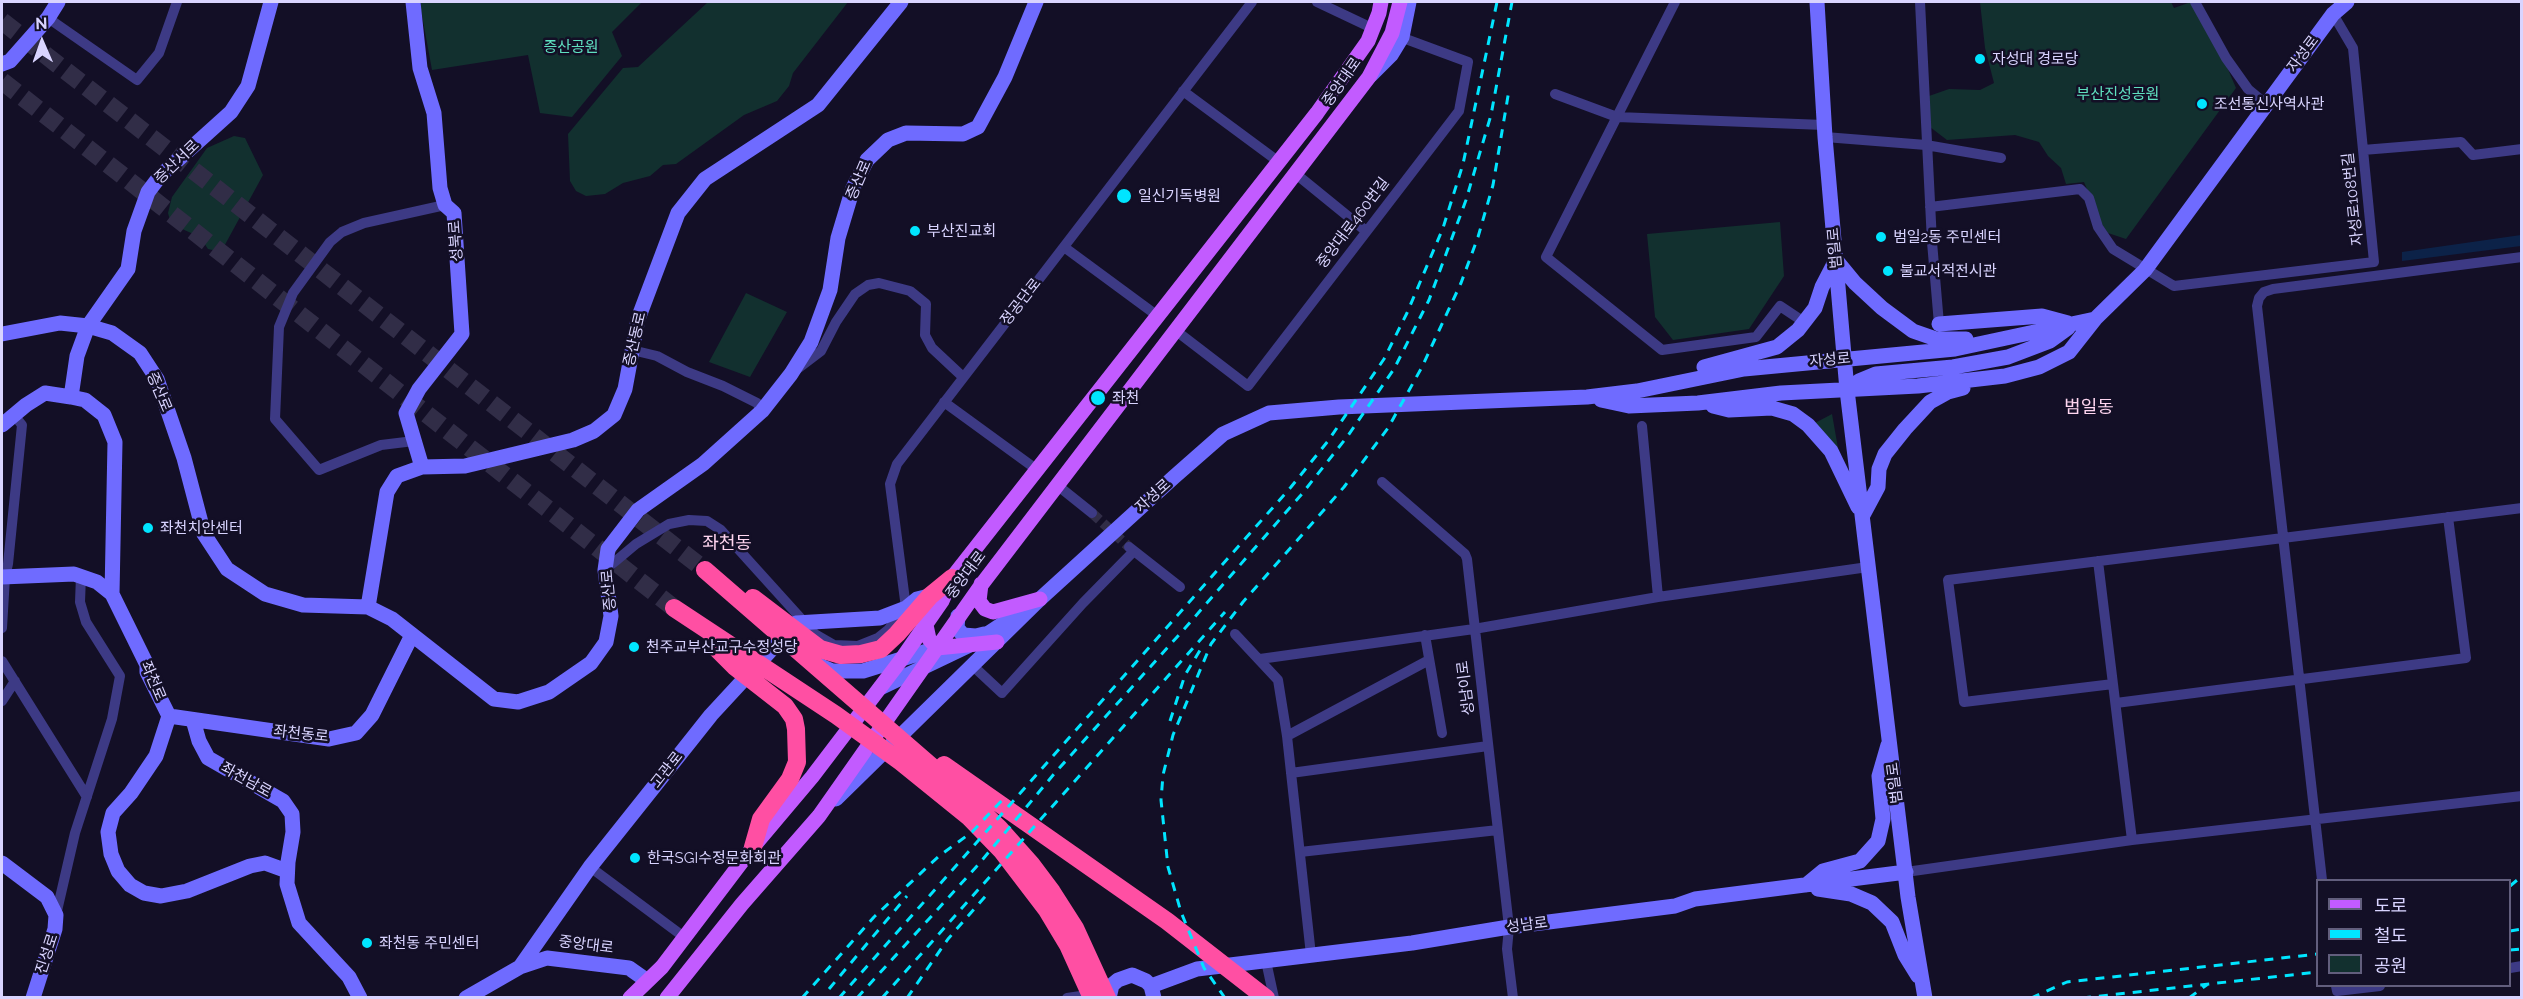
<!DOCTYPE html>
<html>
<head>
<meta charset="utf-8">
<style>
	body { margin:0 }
	#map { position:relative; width:2523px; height:999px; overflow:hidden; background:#130f26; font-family:Raleway,"Noto Sans KR",sans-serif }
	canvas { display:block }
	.frame { position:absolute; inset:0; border:3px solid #d9d4ff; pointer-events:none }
	.legend { position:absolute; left:2316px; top:879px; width:195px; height:108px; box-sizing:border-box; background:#130f26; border:2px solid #625e7d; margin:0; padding:8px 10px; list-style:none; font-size:18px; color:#d9d4ff }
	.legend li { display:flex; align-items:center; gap:12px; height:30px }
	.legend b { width:30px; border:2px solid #625e7d }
	.north { position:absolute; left:12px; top:12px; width:60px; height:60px; -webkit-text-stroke:4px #130f26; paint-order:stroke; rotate:358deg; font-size:16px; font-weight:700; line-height:24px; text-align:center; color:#d9d4ff }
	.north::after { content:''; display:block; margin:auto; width:21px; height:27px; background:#d9d4ff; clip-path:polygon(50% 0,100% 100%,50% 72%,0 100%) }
</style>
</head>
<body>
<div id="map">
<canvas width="2523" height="999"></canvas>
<div class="frame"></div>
<ul class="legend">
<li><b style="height:8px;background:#c25bff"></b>도로</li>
<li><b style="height:8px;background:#00e5ff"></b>철도</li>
<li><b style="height:16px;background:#12302f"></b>공원</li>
</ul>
<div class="north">N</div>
</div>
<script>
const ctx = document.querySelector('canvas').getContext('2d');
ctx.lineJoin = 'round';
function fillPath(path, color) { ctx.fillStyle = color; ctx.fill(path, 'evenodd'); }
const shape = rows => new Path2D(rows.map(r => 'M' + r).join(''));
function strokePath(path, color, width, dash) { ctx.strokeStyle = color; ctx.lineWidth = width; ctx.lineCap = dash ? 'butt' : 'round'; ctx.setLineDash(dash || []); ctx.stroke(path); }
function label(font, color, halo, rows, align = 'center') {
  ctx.font = font + ' Raleway,"Noto Sans KR",sans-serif'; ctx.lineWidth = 5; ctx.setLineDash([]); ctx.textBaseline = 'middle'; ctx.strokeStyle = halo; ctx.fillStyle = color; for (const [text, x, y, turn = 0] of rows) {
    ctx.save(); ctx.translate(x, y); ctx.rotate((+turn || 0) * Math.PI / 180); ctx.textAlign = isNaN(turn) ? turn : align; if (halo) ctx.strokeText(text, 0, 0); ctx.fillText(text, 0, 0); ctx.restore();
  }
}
fillPath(shape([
	[421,2,642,2,612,32,622,56,572,117,540,113,528,55,432,70,421,10],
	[708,2,848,2,793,73,789,86,777,101,744,115,676,164,663,165,650,176,623,183,605,194,586,196,576,191,570,181,568,134,623,68,638,67],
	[1980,2,2171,2,2174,8,2191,2,2218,46,2236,88,2126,239,2108,233,2101,223,2084,182,2066,184,2061,168,2048,156,2039,142,2015,135,1947,140,1930,127,1929,96,1949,89,1980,90,1994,83,1985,48],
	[234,136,245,138,263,175,221,252,208,249,200,237,171,224,168,213,172,197,207,148],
	[1780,222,1784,276,1749,329,1673,340,1655,317,1647,234],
	[746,293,787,312,750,377,709,362],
	[1832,414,1838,448,1815,423]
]), '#12302f');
fillPath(shape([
	[2521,235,2521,246,2402,261,2402,252]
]), '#0c2248');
strokePath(shape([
	[1092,513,1129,547]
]), '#312d47', 10, [10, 5]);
strokePath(shape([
	[2,21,705,570],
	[2,81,674,608]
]), '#312d47', 18, [18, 9]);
strokePath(shape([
	[1317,2,1374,29],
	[1675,2,1546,257,1662,350,1756,337,1780,306,1804,322],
	[1920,2,1932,242,1939,324],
	[2195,2,2226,58,2248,89,2266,104],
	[48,18,137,80,159,53,177,2],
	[1183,91,1279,162],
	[1555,94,1617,117,1824,125],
	[1825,137,1926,145,2001,158],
	[2363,150,2461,142,2473,155,2522,149],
	[1296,174,1366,231],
	[1930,207,2080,189,2089,198,2098,227,2113,249,2174,286,2374,262,2353,48,2333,14],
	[1064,247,1159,317],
	[1175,330,1248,386,1459,111,1468,62,1395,35],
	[632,350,657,356,687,372,723,386,757,403,762,411],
	[796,370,821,351,836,322,855,294,868,285,879,283,910,291,926,304,925,335,932,348,963,377],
	[944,402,1036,469],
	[1642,426,1658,597],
	[414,441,381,445,319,470,275,419,279,327,293,293,330,242,342,232,364,223,445,205],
	[1382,482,1465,554,1467,559,1509,927,1507,949,1513,998],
	[1057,485,1092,513],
	[1129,547,1180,587],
	[2098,561,2132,840],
	[605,570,636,544,669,524,689,520,707,521,721,530,815,634,834,645,858,646,878,638,888,630,906,608,890,484,897,464,1252,2],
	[2,628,5,577,8,564,22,425,14,415],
	[1235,634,1278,680,1287,736,1311,955],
	[1425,635,1442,733],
	[1260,659,1474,629,1658,597,1868,567],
	[2,661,87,797],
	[972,665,1002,693,1083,603,1134,551],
	[2113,684,1964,702,1948,580,2522,508],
	[2,701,15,681],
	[2116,703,2466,658,2448,517],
	[1287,736,1429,660],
	[1291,773,1488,746],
	[1300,852,1498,830],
	[590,867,684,937],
	[1906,872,2132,840,2522,796],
	[2322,880,2257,306,2259,298,2264,292,2273,289,2522,257],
	[56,915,75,833,112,719,120,676,86,622,80,602,81,576],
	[1266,961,1274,998],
	[2510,968,2522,966],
	[2336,986,2337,991,2380,986],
	[1067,998,1094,994]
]), '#3d3a85', 10);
strokePath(shape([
	[413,2,420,68,434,113,440,188,445,205,454,213,462,334,419,389,406,413,422,467],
	[1817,2,1825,137,1847,390,1908,897,1925,998],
	[2,64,10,61,48,18,58,2],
	[1371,75,1391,55,1402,37,1409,2],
	[1836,260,1855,283,1882,308,1913,331,1936,339,1966,339],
	[1939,324,2042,316,2068,323],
	[2,334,60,323,88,326,112,333,140,353,157,379,184,458,204,534,227,569,265,594,303,605,368,607,392,619,494,699,518,702,549,692,591,663,606,642,611,616,605,570,608,549,638,510,703,464,762,411,791,374,811,342,830,290,838,238,853,188,867,160,888,140,906,133,963,134,978,127,1005,77,1036,2],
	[1704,367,1777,347,1798,330,1815,308,1822,287,1836,260],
	[1847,390,1859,381,1876,374,1953,367,2008,357,2050,341,2068,328],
	[71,397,77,356,88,326,128,269,134,231,148,192,160,176,231,112,248,86,271,2],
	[1601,400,1629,406,1698,403,1781,393,1918,386,2005,376,2039,367,2069,352,2095,319,2145,270,2333,14,2347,2],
	[1713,406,1729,410,1772,408,1793,414,1808,425,1831,451,1858,507],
	[2,425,26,405,45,393,71,397,85,400,104,415,115,442,112,594,147,665,147,672,169,716,156,756,131,793,113,813,108,832,111,854,118,871,130,885,144,893,161,896,187,891,250,866,265,863,287,871],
	[1863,515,1878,487,1879,469,1885,454,1905,429,1930,402,1948,392,1963,388],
	[2,577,74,574,97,582,112,594],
	[368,607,387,492,397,476,422,467,465,466,573,440,594,431,614,415,625,389,638,319,678,213,705,179,818,105,901,2],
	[958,616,957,628,963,635,976,636,984,634],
	[818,665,832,671,863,671,937,648],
	[880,688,972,644,1010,619],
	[169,716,329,739,356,733,372,715,412,635],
	[193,720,199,741,208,758,283,801,292,814,293,832,288,862,287,884,299,923,349,977,360,998],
	[836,799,1040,599,1174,477,1223,434,1269,413,1339,407,1587,397,1637,391,1744,369,1955,349,2095,319],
	[2,863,47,897,56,915,55,929,33,998],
	[1806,885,1823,871,1860,861,1878,841,1883,819,1879,776,1888,745],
	[1818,889,1851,894,1872,903,1892,922,1905,955,1918,976],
	[520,967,547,958,629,968,646,980],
	[1151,986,1197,969,1412,943,1509,927,1675,906,1695,899,1906,872],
	[466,998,520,967,590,867,684,749,711,715,796,623,880,618,906,608,917,599,929,596],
	[1109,998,1112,985,1118,980,1132,975,1146,981,1151,986,1154,998]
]), '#6f6bff', 15);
strokePath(shape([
	[981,584,979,601,985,609,993,612,1040,599],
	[926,625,929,639,937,648,997,642],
	[630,998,662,967,753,847,812,777,901,660,942,601,952,578,1317,113,1368,41,1379,13,1381,2],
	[667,998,742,904,819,816,982,584,1369,77,1392,33,1400,2]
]), '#c25bff', 15);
strokePath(shape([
	[705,570,961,792,999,828,1031,864,1052,892,1075,928,1107,998],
	[753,598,820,649,841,655,861,654,881,649,897,634,930,596,952,578],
	[674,608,836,715,901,762,969,817,1002,851,1047,910,1068,945,1092,998],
	[713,645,735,667,785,706,794,719,796,729,797,762,790,779,761,819,753,847],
	[944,765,1167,921,1266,998]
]), '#ff4fa3', 18);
strokePath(shape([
	[1170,721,1185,675,1202,647],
	[2510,886,2522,876],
	[2510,931,2522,929],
	[2510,950,2522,949],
	[829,989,907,896],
	[802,998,874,917,939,856,972,832,1006,796],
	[839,998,1291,487,1328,441,1384,359,1407,313,1443,228,1463,164,1497,2],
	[857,998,978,865,1054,774,1186,627,1301,495,1347,437,1394,369,1429,300,1466,200,1491,115,1512,2],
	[882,998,1225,612],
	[907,998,948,939,990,891],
	[1225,998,1204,968,1181,912,1168,867,1161,800,1163,775,1173,735,1211,644,1243,602,1344,487,1388,428,1422,367,1461,283,1478,237,1493,185,1509,90],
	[2031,998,2067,982,2318,954],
	[2082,998,2318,972],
	[2189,998,2208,984]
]), '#00e5ff', 3, [9, 8]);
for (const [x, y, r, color] of [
	[1980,59,6,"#00e5ff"],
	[2202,104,6,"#00e5ff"],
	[1124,196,8,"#00e5ff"],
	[915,231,6,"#00e5ff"],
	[1881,237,6,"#00e5ff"],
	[1888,271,6,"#00e5ff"],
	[1098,398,8,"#00e5ff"],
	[148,528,6,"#00e5ff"],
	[634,647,6,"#00e5ff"],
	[635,858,6,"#00e5ff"],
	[367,943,6,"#00e5ff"]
]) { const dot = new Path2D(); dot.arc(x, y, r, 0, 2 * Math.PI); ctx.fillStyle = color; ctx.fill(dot); strokePath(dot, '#130f26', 2); }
label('15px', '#5fe0c0', '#130f26', [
	["증산공원",571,47],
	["부산진성공원",2118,94]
]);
label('15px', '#d9d4ff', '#130f26', [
	["자성로",2303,54,-53],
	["중앙대로",1342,82,-55],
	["증산서로",177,162,-44],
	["증산로",859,180,-67],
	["자성로108번길",2353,199,-96],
	["중앙대로460번길",1353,223,-53],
	["성북로",456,241,-94],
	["범일로",1835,248,-95],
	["정공단로",1021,302,-52],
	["증산동로",635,339,-77],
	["자성로",1830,360,-5],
	["증산로",159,392,67],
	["자성로",1153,496,-42],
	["중앙대로",966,575,-53],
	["증산로",609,590,-95],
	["좌천로",153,681,67],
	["성남이로",1466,688,-97],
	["좌천동로",301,734,6],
	["고관로",667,770,-52],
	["좌천남로",246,780,29],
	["범일로",1895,783,-97],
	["성남로",1527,925,-7],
	["중앙대로",586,945,7],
	["진성로",47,954,-72]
]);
label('15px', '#d9d4ff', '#130f26', [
	["자성대 경로당",1992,59],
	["조선통신사역사관",2214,104],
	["일신기독병원",1138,196],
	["부산진교회",927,231],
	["범일2동 주민센터",1893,237],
	["불교서적전시관",1900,271],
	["좌천",1112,398],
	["좌천치안센터",160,528],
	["천주교부산교구수정성당",646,647],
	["한국SGI수정문화회관",647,858],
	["좌천동 주민센터",379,943]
], 'left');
label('18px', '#ffd6f0', '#130f26', [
	["범일동",2089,408],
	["좌천동",727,544]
]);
</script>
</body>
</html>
